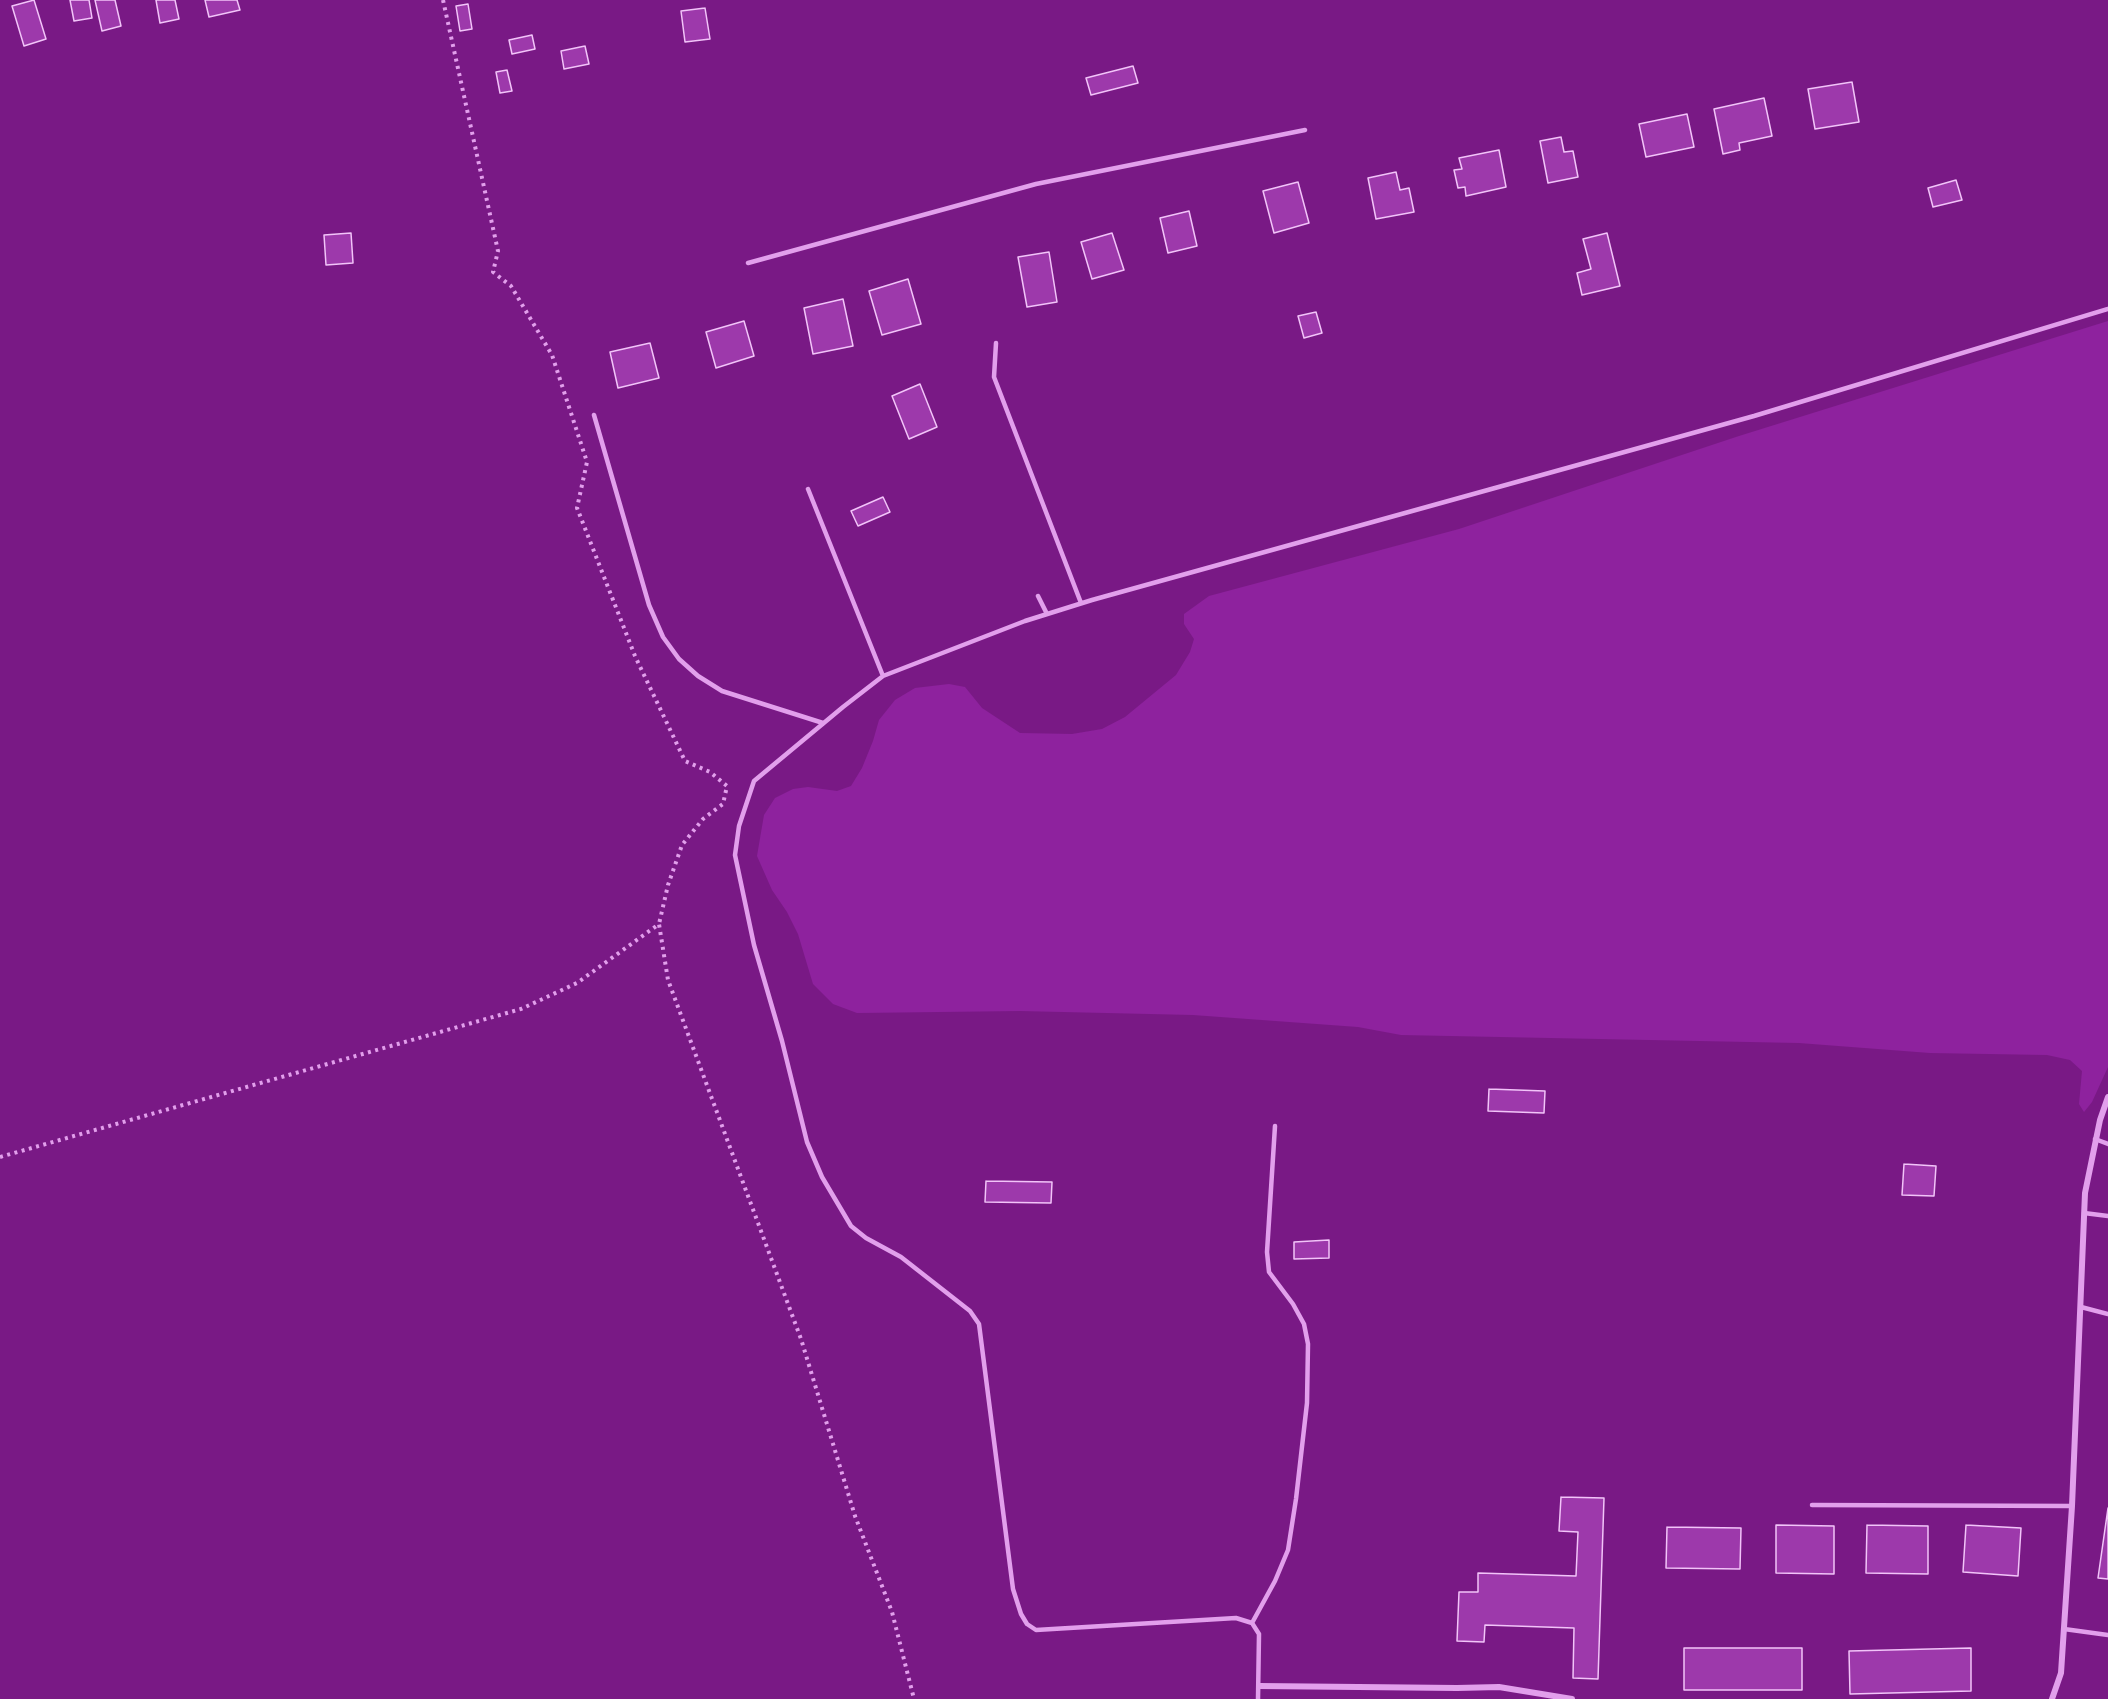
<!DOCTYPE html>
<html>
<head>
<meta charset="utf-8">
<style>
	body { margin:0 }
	canvas { display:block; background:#791985 }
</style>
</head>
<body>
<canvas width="2108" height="1699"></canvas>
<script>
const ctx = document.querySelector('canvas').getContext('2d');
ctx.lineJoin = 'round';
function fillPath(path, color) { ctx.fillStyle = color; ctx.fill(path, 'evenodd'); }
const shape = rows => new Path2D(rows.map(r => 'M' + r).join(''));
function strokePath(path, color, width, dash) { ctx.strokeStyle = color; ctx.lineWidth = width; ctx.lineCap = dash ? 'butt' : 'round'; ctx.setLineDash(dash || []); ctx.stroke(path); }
fillPath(shape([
	[2108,321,2108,1067,2092,1102,2084,1112,2079,1104,2082,1071,2070,1060,2047,1055,1930,1053,1799,1043,1401,1035,1358,1027,1193,1015,1020,1011,857,1013,833,1004,813,984,798,934,787,912,772,890,757,856,764,815,775,798,793,789,808,787,837,791,851,786,862,768,873,741,879,720,895,700,915,688,949,684,965,687,982,708,1020,733,1072,734,1102,729,1125,717,1176,675,1190,652,1194,639,1184,624,1184,614,1209,596,1459,529,1739,436]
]), '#8e229e');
const building = shape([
	[34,0,46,39,24,46,12,6,34,0],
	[70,0,89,0,92,18,74,21,70,0],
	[95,0,115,0,121,26,102,31,95,0],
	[156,0,175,0,179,19,160,23,156,0],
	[205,0,237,0,240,10,209,17,205,0],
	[468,4,472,29,460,31,456,6,468,4],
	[705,8,710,39,685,42,681,11,705,8],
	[532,35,535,49,512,54,509,40,532,35],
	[585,46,589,64,564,69,561,51,585,46],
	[1133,66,1138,83,1091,95,1086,78,1133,66],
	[507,70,512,91,500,93,496,72,507,70],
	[1852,82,1859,122,1815,129,1808,89,1852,82],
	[1764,98,1772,136,1739,143,1740,150,1723,154,1714,109,1764,98],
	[1687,114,1694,147,1646,157,1639,124,1687,114],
	[1561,137,1564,152,1573,151,1578,177,1548,183,1540,141,1561,137],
	[1499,150,1506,187,1466,196,1465,187,1458,188,1454,170,1462,169,1459,158,1499,150],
	[1396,172,1400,190,1409,188,1414,212,1376,219,1368,178,1396,172],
	[1956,180,1962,200,1933,207,1928,188,1956,180],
	[1298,182,1309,223,1274,233,1263,191,1298,182],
	[1189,211,1197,246,1168,253,1160,218,1189,211],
	[351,233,353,263,326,265,324,235,351,233],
	[1112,233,1124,270,1092,279,1081,242,1112,233],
	[1607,233,1620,286,1582,295,1577,273,1591,269,1583,239,1607,233],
	[1049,252,1057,302,1027,307,1018,257,1049,252],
	[908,279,921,324,882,335,869,291,908,279],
	[843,299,853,346,813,354,804,308,843,299],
	[1316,312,1322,333,1304,338,1298,316,1316,312],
	[744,321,754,356,716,368,706,332,744,321],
	[650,343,659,378,618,388,610,352,650,343],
	[920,384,937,427,909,439,892,396,920,384],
	[883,497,890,512,858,526,851,511,883,497],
	[1489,1089,1545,1091,1544,1113,1488,1111,1489,1089],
	[1904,1164,1936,1166,1934,1196,1902,1195,1904,1164],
	[986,1181,1052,1182,1051,1203,985,1202,986,1181],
	[1329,1240,1329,1258,1294,1259,1294,1242,1329,1240],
	[1561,1497,1604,1498,1598,1679,1573,1678,1574,1628,1485,1625,1484,1642,1457,1641,1459,1592,1478,1592,1478,1573,1576,1576,1578,1532,1559,1531,1561,1497],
	[2108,1508,2108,1579,2098,1578,2108,1508],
	[1776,1525,1834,1526,1834,1574,1776,1573,1776,1525],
	[1867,1525,1928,1526,1928,1574,1866,1573,1867,1525],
	[1966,1525,2021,1528,2018,1576,1963,1572,1966,1525],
	[1667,1527,1741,1528,1740,1569,1666,1568,1667,1527],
	[1684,1648,1802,1648,1802,1690,1684,1690,1684,1648],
	[1971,1648,1971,1691,1850,1694,1849,1651,1971,1648]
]);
fillPath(building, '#9d39ab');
strokePath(building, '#f2c4f9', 1.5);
strokePath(shape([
	[443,0,498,251,493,272,511,286,552,355,587,462,577,508,635,656,685,761,710,772,727,786,723,804,703,819,682,845,668,885,659,924],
	[0,1157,521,1009,577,983,659,924,668,980,801,1339,855,1516,892,1612,914,1699]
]), '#e29fec', 4, [3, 4.5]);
strokePath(shape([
	[748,263,1036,184,1305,130],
	[996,343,994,377,1081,603],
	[594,415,649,605,663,637,679,659,698,676,722,691,823,723],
	[808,489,883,676],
	[1038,596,1047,614],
	[2095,1139,2108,1144],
	[2084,1213,2108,1216],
	[2081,1307,2108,1314],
	[1812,1505,2072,1506],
	[1252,1623,1275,1581,1288,1550,1296,1499,1307,1403,1308,1344,1304,1324,1293,1304,1269,1272,1267,1252,1275,1126],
	[2064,1629,2108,1635],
	[1258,1699,1259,1634,1252,1623,1236,1618,1036,1630,1027,1624,1021,1614,1013,1589,979,1324,970,1311,901,1257,866,1238,851,1226,822,1177,807,1142,782,1041,754,945,735,855,739,826,754,781,843,707,883,676,1025,621,1092,600,1754,416,2108,309]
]), '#e29fec', 4.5);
strokePath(shape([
	[1259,1686,1457,1688,1499,1687,1572,1699],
	[2052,1699,2061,1673,2072,1506,2085,1193,2100,1120,2108,1097]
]), '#e29fec', 6);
</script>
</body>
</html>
